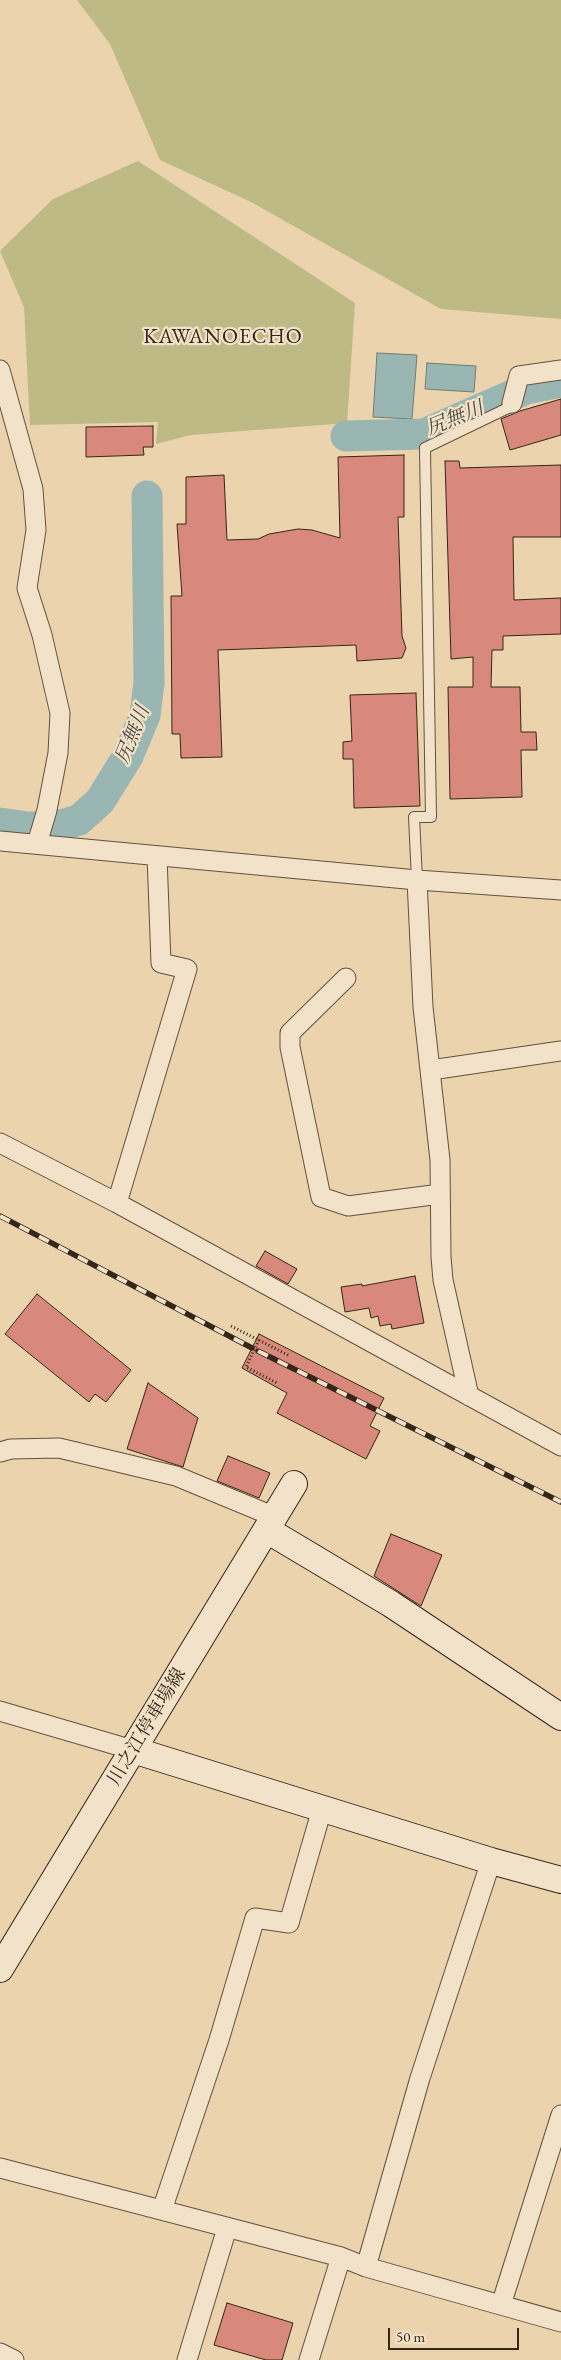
<!DOCTYPE html>
<html>
<head>
<meta charset="utf-8">
<style>
	body { margin:0 }
	#map { position:relative; width:561px; height:2360px; overflow:hidden; background:#ebd3ae; font-family:"EB Garamond",serif }
	canvas { display:block }
	.scale { position:absolute; left:388px; top:2328px; width:131px; height:22px; box-sizing:border-box; border:2px solid #342717; border-top:0; padding-left:6px; font-size:15px; line-height:18px; white-space:nowrap; color:#342717; -webkit-text-stroke:4px #f2e2ca; paint-order:stroke }
</style>
</head>
<body>
<div id="map">
<canvas width="561" height="2360"></canvas>
<div class="scale">50 m</div>
</div>
<script>
const ctx = document.querySelector('canvas').getContext('2d');
ctx.lineJoin = 'round';
function fillPath(path, color) { ctx.fillStyle = color; ctx.fill(path, 'evenodd'); }
const shape = rows => new Path2D(rows.map(r => 'M' + r).join(''));
function strokePath(path, color, width, dash) { ctx.strokeStyle = color; ctx.lineWidth = width; ctx.lineCap = dash ? 'butt' : 'round'; ctx.setLineDash(dash || []); ctx.stroke(path); }
function label(font, color, halo, rows, align = 'center') {
  ctx.font = font + ' "EB Garamond","Noto Serif JP",serif'; ctx.lineWidth = 4.5; ctx.setLineDash([]); ctx.textBaseline = 'middle'; ctx.strokeStyle = halo; ctx.fillStyle = color; for (const [text, x, y, turn = 0] of rows) {
    ctx.save(); ctx.translate(x, y); ctx.rotate((+turn || 0) * Math.PI / 180); ctx.textAlign = isNaN(turn) ? turn : align; if (halo) ctx.strokeText(text, 0, 0); ctx.fillText(text, 0, 0); ctx.restore();
  }
}
fillPath(shape([
	[77,0,561,0,561,319,441,309,251,202,160,160,110,44],
	[138,161,355,303,347,423,191,435,156,444,158,422,30,425,24,307,0,251,53,199]
]), '#beba86');
const water = shape([
	[377,353,417,355,412,419,373,417,377,353],
	[427,363,476,366,474,392,425,389,427,363]
]);
fillPath(water, '#9ab6b2');
strokePath(water, '#717d74', 1);
strokePath(shape([
	[346,436,424,434,526,389,561,382],
	[0,823,28,827,54,827,79,820,100,801,128,756,145,715,149,683,147,496]
]), '#9ab6b2', 31);
const building = shape([
	[561,399,561,435,510,450,501,419,520,411,561,399],
	[153,426,153,447,143,447,144,455,86,457,86,427,153,426],
	[404,455,404,517,398,517,402,636,406,648,402,658,357,661,356,645,218,650,222,757,181,758,180,734,172,734,171,596,182,596,177,524,186,524,186,477,224,475,227,540,258,539,269,534,298,529,312,530,340,538,338,457,404,455],
	[445,461,459,461,460,468,561,465,561,537,513,537,514,600,561,598,561,634,503,636,503,650,492,650,491,687,520,687,521,732,536,732,537,750,521,750,522,797,450,799,448,687,473,687,473,657,451,659,445,461],
	[416,693,420,806,354,808,353,759,343,759,343,742,352,741,350,695,416,693],
	[265,1251,297,1269,288,1284,256,1266,265,1251],
	[415,1276,424,1323,392,1329,391,1324,380,1326,378,1316,371,1318,369,1308,345,1312,341,1287,362,1284,362,1286,415,1276],
	[37,1294,131,1370,106,1402,95,1394,89,1402,5,1334,37,1294],
	[259,1334,384,1398,370,1426,380,1431,366,1459,277,1413,287,1393,242,1368,259,1334],
	[148,1383,198,1418,183,1467,127,1449,148,1383],
	[228,1456,270,1473,259,1498,217,1481,228,1456],
	[391,1534,442,1555,421,1606,374,1576,391,1534],
	[227,2303,293,2323,282,2360,266,2360,214,2345,227,2303]
]);
fillPath(building, '#d8897b');
strokePath(building, '#342717', 1);
const lane = shape([
	[417,880,414,817,431,817,425,448,510,407,512,403]
]);
const street = shape([
	[0,370,33,489,36,530,27,588,42,635,60,713,58,753,47,810,37,844],
	[512,403,519,376,561,370],
	[0,841,417,880,561,890],
	[417,880,423,1007,440,1160,441,1257,443,1280,469,1396],
	[346,978,290,1033,290,1047,321,1197,348,1206,440,1194],
	[431,1070,561,1051],
	[0,1143,117,1203,561,1446],
	[117,1203,187,969,161,963,157,856],
	[0,1452,11,1449,59,1448,176,1476,275,1517],
	[0,1711,133,1750],
	[0,2168,341,2257,366,2267,561,2322],
	[162,2210,219,2040,255,1918,289,1923,322,1809],
	[366,2267,420,2078,491,1861],
	[501,2305,561,2115],
	[0,2353,14,2360],
	[187,2360,227,2228],
	[309,2360,341,2257]
]);
const secondary = shape([
	[267,1530,391,1604,561,1717],
	[133,1750,491,1861,561,1880],
	[0,1969,294,1484]
]);
strokePath(lane, '#62523d', 12);
strokePath(street, '#62523d', 21);
strokePath(secondary, '#342717', 28);
strokePath(shape([
	[231,1326,290,1356],
	[259,1340,246,1367,277,1383]
]), '#342717', 3, [1, 2.5]);
strokePath(lane, '#f2e2ca', 10);
strokePath(street, '#f2e2ca', 19);
strokePath(secondary, '#f2e2ca', 26);
const rail = shape([
	[0,1216,252,1348],
	[258,1351,561,1502]
]);
strokePath(rail, '#342717', 5.5);
strokePath(rail, '#f2e2ca', 4, [11]);
label('19px', '#342717', '#f2e2ca', [
	["川之江停車場線",147,1727,-59]
]);
label('italic 20px', '#4e4b3e', '#f2e2ca', [
	["尻無川",455,419,-22],
	["尻無川",133,735,-68]
]);
ctx.letterSpacing = '1px';
label('21px', '#342717', '#f2e2ca', [
	["KAWANOECHO",223,337]
]);
ctx.letterSpacing = '0px';
</script>
</body>
</html>
